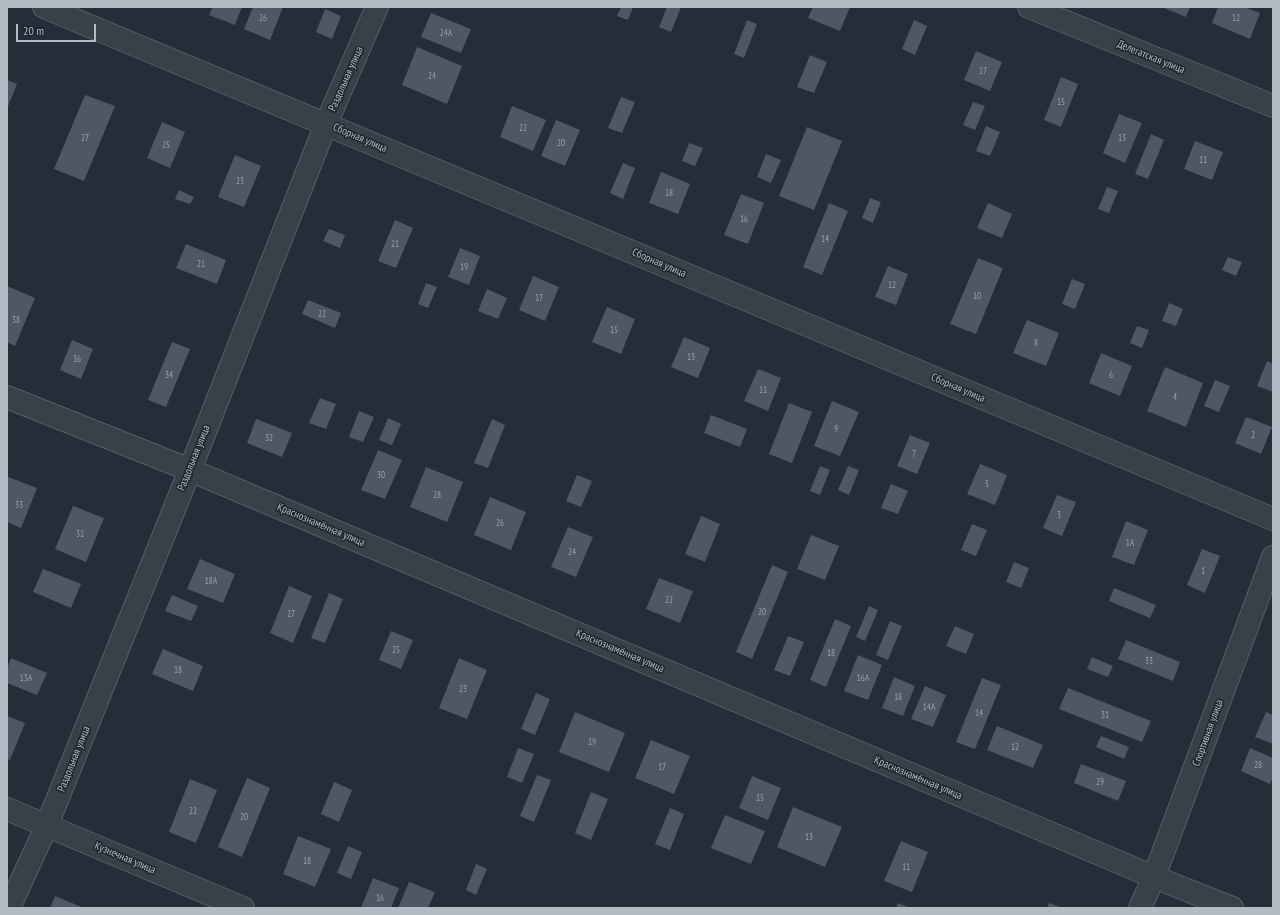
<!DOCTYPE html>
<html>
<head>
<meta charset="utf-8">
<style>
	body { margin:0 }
	#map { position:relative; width:1280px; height:915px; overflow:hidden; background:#242e39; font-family:"PT Sans Narrow",sans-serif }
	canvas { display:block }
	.frame { position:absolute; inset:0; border:8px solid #b3bbc5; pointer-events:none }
	.scale { position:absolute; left:16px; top:24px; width:80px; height:18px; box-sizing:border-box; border:2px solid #b3bbc5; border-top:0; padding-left:5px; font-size:12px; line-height:14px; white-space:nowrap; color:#b3bbc5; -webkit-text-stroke:3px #1d252e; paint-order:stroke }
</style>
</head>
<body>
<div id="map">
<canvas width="1280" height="915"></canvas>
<div class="frame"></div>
<div class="scale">20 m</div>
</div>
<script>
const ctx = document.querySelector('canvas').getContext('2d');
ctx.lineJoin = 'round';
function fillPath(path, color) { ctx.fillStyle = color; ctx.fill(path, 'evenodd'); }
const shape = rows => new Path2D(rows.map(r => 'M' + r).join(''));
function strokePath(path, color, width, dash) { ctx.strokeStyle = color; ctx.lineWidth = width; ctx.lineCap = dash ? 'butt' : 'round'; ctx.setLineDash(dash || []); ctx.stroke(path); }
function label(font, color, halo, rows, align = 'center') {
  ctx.font = font + ' "PT Sans Narrow",sans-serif'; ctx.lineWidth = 3; ctx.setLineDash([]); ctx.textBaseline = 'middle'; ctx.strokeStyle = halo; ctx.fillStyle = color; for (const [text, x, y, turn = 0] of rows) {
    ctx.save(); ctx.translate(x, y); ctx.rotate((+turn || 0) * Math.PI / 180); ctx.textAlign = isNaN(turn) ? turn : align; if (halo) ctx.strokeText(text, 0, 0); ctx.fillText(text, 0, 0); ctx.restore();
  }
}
fillPath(shape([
	[213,7,242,7,235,25,209,15],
	[253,7,283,7,270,40,244,29],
	[621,7,633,7,628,20,617,16],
	[667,7,681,7,671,32,659,27],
	[813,7,850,7,840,31,808,18],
	[1165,7,1190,7,1186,17,1164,8],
	[1218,7,1244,7,1260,13,1250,39,1212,23],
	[325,9,341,16,332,39,316,32],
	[431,13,471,29,461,53,421,37],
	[747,20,757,24,744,58,734,54],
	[914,20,927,26,915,55,902,49],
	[417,47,462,66,447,104,402,85],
	[976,51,1002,62,990,91,964,80],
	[810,55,827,62,814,93,797,87],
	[1061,77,1078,84,1061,127,1044,120],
	[7,80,17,84,7,109],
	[85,95,115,106,84,181,54,169],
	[621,97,635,102,622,133,608,128],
	[973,102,985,106,975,130,963,125],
	[512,106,546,120,533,151,500,137],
	[1119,114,1142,123,1125,163,1103,153],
	[556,120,580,130,565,166,541,156],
	[162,122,185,132,170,168,147,158],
	[986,126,1000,132,990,156,976,151],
	[807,127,842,141,814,210,779,196],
	[1151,134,1164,140,1148,179,1135,174],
	[1195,141,1223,152,1212,180,1184,169],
	[689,143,703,148,695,166,682,161],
	[766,154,781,160,771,183,757,177],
	[235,155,261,166,244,207,218,197],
	[623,163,635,168,623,199,610,193],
	[661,172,690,184,678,214,649,203],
	[1107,187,1118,191,1109,213,1098,209],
	[179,190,194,197,190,204,175,199],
	[741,194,764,203,748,244,724,235],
	[870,198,881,202,873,223,862,218],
	[829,203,848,211,822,275,803,267],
	[988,203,1012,214,1002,238,977,228],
	[395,220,413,228,396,268,378,261],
	[329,229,345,235,340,248,323,241],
	[186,244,226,260,217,284,176,268],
	[460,248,480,256,469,285,448,277],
	[1228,257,1242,262,1236,276,1222,270],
	[978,258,1003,268,976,334,950,324],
	[888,266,908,274,896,305,875,297],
	[533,276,559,287,545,321,519,310],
	[1072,279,1085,284,1075,309,1062,304],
	[426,283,437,287,428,308,418,304],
	[7,286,35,298,15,346,7,342],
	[487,289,507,298,498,319,478,311],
	[308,300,341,313,335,328,302,314],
	[1169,303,1183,309,1176,326,1162,321],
	[607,307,635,319,621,354,592,342],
	[1027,320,1059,333,1046,366,1013,353],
	[1137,326,1149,330,1142,348,1130,343],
	[684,337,710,348,698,378,671,367],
	[72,340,93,349,81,379,60,370],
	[172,342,190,349,166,407,148,400],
	[1101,353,1132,366,1120,396,1089,383],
	[1267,361,1273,364,1273,392,1257,386],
	[1165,367,1203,383,1186,427,1147,411],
	[758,369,781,378,768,411,744,401],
	[1215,380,1230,386,1219,412,1204,406],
	[320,398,336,404,326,429,309,423],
	[832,401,859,412,840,456,814,446],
	[789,403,812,412,792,463,769,454],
	[359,411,374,417,363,442,349,437],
	[711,415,747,429,740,447,704,433],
	[1246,417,1272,427,1261,454,1235,443],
	[388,418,401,424,392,445,379,440],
	[256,419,292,433,282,457,247,443],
	[492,419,505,425,488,468,474,463],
	[910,435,930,443,917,474,897,466],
	[378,450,402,460,385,499,361,490],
	[980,464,1007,475,995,505,967,494],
	[820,466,830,470,820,495,810,491],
	[848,466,859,470,849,495,838,490],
	[426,467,463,482,447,522,410,507],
	[577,475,592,481,581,507,566,501],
	[8,477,37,488,21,528,7,522],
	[891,484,908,491,898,514,881,508],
	[1057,495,1076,502,1062,536,1043,528],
	[490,497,526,512,511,550,474,535],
	[73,506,104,518,86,562,55,549],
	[701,516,720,524,705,562,685,554],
	[1126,521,1148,530,1134,565,1112,557],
	[972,524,987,530,976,556,961,550],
	[568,527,593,537,576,577,551,567],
	[811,535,839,546,825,580,797,569],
	[1202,549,1220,556,1205,593,1187,585],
	[200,559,235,574,223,603,187,589],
	[1014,562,1029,568,1021,588,1006,582],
	[772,565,788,572,752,659,736,652],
	[43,569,81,584,71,608,33,592],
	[659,578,693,591,680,623,646,609],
	[289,586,312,596,293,643,270,633],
	[1114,588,1156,605,1150,618,1109,601],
	[329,593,343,599,325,643,311,638],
	[172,595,198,606,191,621,165,611],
	[869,606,878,610,865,641,856,637],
	[835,619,851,626,826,687,810,680],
	[890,621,902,626,888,660,876,655],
	[955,626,974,634,966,654,946,646],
	[391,631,413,640,401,669,379,660],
	[788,636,804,642,790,676,774,670],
	[1126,640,1180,662,1173,681,1118,659],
	[163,649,203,666,193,691,152,674],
	[858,655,882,665,868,700,844,691],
	[1092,657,1113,666,1108,677,1087,669],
	[11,658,47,673,37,695,7,683,7,669],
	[459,658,487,670,467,719,439,708],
	[894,677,915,686,903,716,882,708],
	[982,678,1001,685,975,749,956,742],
	[925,686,946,695,933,727,911,719],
	[1068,688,1151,721,1142,742,1059,709],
	[536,693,550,699,535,735,521,729],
	[575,712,625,733,609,772,559,752],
	[1266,712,1273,715,1273,744,1255,737],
	[7,716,25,723,10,760,7,759],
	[997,726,1043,745,1033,768,987,750],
	[1101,736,1129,747,1124,759,1096,747],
	[651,740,690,756,674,794,635,778],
	[518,748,534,754,522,783,507,777],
	[1250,748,1273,758,1273,777,1270,784,1241,771],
	[1081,764,1126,781,1118,801,1074,783],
	[537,775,551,780,534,822,520,816],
	[752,776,781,788,768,820,739,808],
	[247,778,270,788,242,857,218,847],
	[190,779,217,790,196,843,169,832],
	[334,782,352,790,339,822,321,814],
	[591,792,608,799,591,840,575,833],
	[793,807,842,827,825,867,777,847],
	[670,808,684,814,670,850,655,844],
	[725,815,765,831,751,864,711,848],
	[298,836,331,849,315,887,283,874],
	[901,841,928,852,912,892,884,881],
	[348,846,362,852,351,879,337,873],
	[476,864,487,869,476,895,466,890],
	[373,878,399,888,391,908,361,908],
	[409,882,435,892,428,908,398,908],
	[55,896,84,908,50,908],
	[898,903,910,908,896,908],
	[1049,903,1062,908,1047,908]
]), '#4d5864');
const street = shape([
	[44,7,1273,519],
	[1029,7,1273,106],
	[7,397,190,470,1154,877,1232,908],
	[7,809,243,908],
	[9,908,47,825,190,470,326,124,377,7],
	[1140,908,1154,877,1273,557]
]);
strokePath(street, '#565e67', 24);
strokePath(street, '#384049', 22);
label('9px', '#9aa2ad', null, [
	["26",263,18],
	["12",1236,18],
	["24А",446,33],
	["17",983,71],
	["24",432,76],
	["15",1061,102],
	["22",523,128],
	["27",85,138],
	["13",1122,138],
	["20",561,143],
	["25",166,145],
	["11",1203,160],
	["23",240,181],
	["18",669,193],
	["16",744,219],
	["14",825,239],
	["21",395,244],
	["21",201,264],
	["19",464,267],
	["12",892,285],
	["10",977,296],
	["17",539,298],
	["22",322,314],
	["38",16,320],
	["15",614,330],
	["8",1036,343],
	["13",691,357],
	["36",77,359],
	["34",169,375],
	["6",1111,375],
	["11",763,390],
	["4",1175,397],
	["9",836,429],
	["2",1253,435],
	["32",269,438],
	["7",914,454],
	["30",381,475],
	["5",987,484],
	["28",437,495],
	["33",19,505],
	["3",1059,515],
	["26",500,523],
	["31",80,534],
	["1А",1130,543],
	["24",572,552],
	["1",1203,571],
	["18А",211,581],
	["22",669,600],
	["20",762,612],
	["27",291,614],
	["25",396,650],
	["18",831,653],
	["33",1149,661],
	["18",178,670],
	["13А",26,678],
	["16А",863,678],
	["23",463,689],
	["18",898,697],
	["14А",929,707],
	["14",979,713],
	["31",1105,715],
	["19",592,742],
	["12",1015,747],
	["28",1258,765],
	["17",662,767],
	["29",1100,782],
	["15",760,798],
	["22",193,811],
	["20",244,817],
	["13",809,837],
	["18",307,861],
	["11",906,867],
	["16",380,898]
]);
label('11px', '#b3bbc5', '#1d252e', [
	["Делегатская улица",1151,57,22],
	["Раздольная улица",346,79,-66],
	["Сборная улица",360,138,23],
	["Сборная улица",659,263,23],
	["Сборная улица",958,388,23],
	["Раздольная улица",194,458,-68],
	["Краснознамённая улица",321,525,23],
	["Краснознамённая улица",620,651,23],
	["Спортивная улица",1208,733,-70],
	["Раздольная улица",74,759,-68],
	["Краснознамённая улица",918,778,23],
	["Кузнечная улица",125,858,23]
]);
</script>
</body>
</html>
